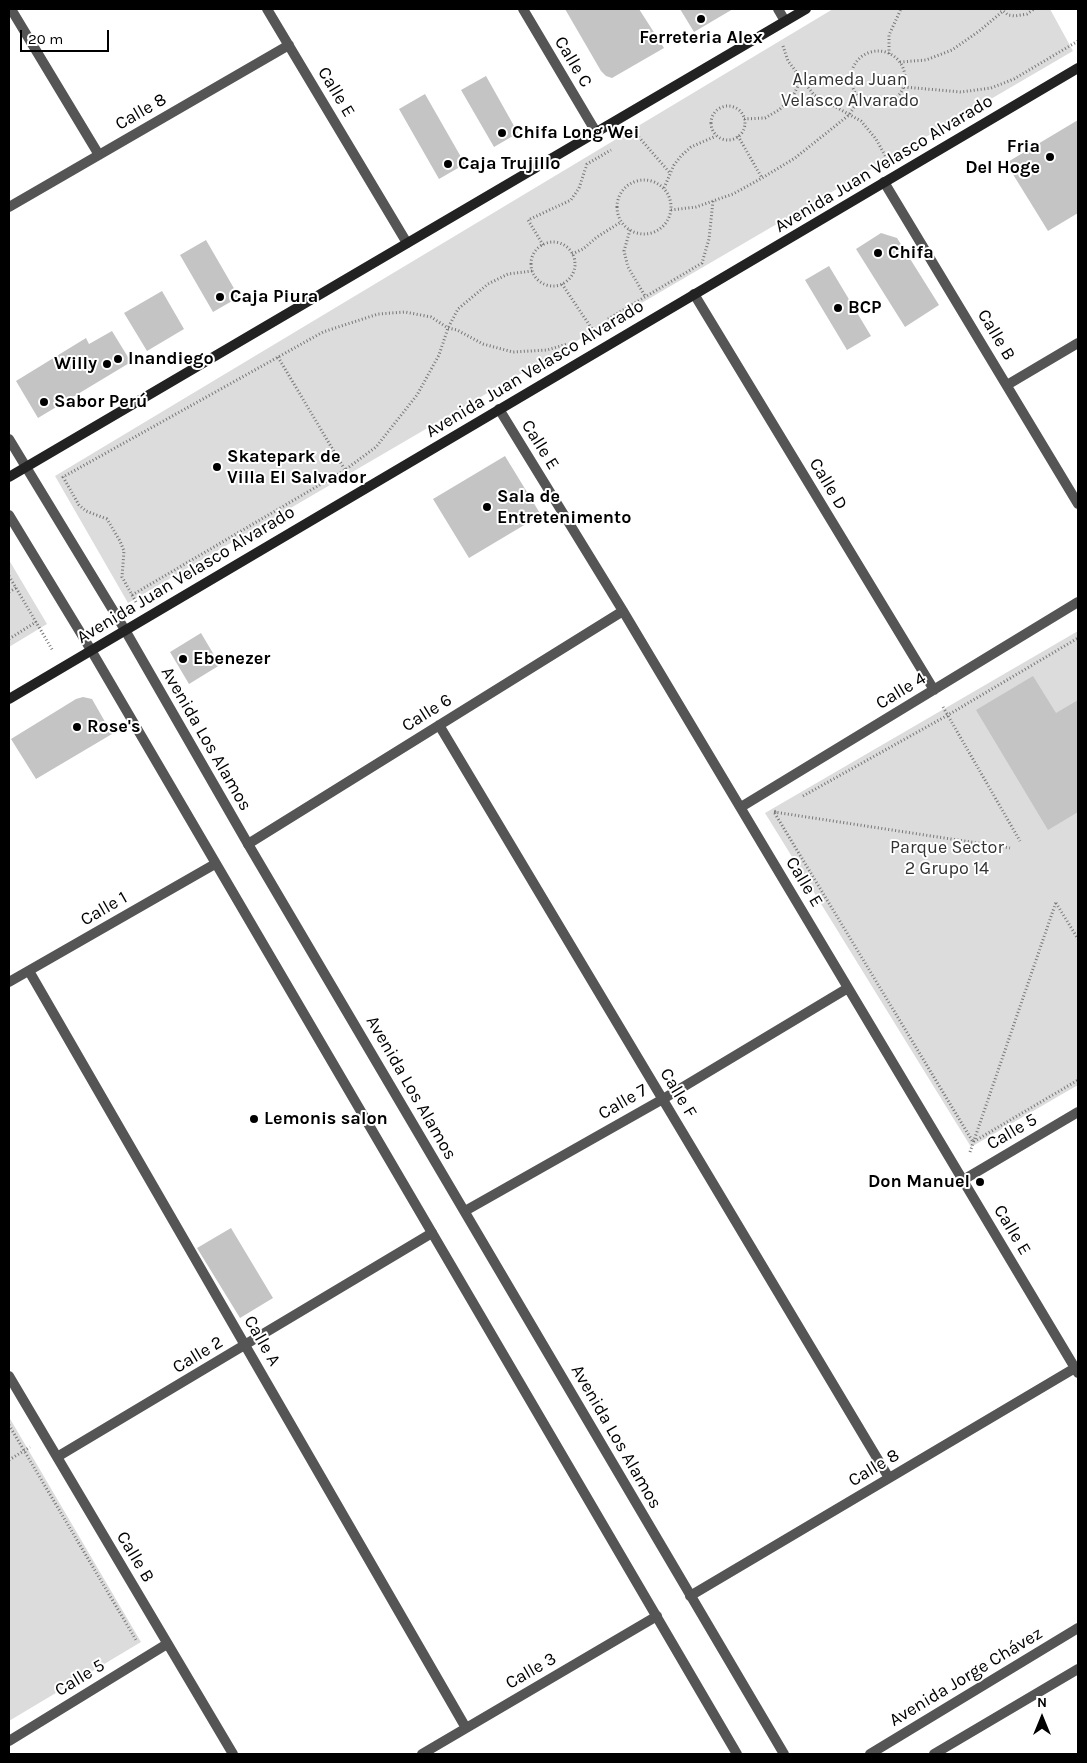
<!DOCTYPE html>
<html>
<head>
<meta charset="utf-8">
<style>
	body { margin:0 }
	#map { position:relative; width:1087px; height:1763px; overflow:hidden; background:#fff; font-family:Karla,sans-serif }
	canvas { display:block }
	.frame { position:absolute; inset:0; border:10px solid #000; pointer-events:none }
	.north { position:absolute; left:1017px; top:1693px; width:50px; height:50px; -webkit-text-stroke:4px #fff; paint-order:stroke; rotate:0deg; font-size:14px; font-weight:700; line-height:20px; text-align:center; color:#000 }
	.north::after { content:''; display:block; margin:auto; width:18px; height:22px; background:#000; clip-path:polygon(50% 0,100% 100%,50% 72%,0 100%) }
	.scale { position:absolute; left:20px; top:30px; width:89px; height:22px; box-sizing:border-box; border:2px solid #000; border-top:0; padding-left:6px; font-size:15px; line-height:18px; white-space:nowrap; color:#000; -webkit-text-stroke:4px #fff; paint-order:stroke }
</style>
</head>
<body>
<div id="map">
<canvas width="1087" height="1763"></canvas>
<div class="frame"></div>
<div class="north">N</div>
<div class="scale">20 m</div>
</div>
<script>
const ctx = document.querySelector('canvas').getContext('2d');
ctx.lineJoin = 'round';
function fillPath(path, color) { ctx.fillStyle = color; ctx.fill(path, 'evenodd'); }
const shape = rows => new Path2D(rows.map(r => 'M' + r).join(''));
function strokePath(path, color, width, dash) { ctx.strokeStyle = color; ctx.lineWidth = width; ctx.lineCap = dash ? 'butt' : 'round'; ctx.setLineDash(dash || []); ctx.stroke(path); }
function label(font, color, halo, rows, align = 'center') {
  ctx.font = font + ' Karla,sans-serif'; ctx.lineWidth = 4; ctx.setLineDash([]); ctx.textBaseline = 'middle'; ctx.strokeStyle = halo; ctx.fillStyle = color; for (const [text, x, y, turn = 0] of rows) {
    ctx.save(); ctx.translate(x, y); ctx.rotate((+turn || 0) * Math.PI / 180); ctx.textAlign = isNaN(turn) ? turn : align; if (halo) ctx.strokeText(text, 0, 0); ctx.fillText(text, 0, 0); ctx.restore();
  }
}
fillPath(shape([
	[833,9,1050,9,1073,51,128,603,55,476],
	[9,560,47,624,9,647],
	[1078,631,1078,1085,971,1147,765,813],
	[9,1417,141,1642,9,1721]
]), '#dcdcdc');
fillPath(shape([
	[565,9,639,9,664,48,612,78,606,76,601,71],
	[680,9,733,9,694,32],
	[486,76,518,133,494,147,461,90],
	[425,94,465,164,439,179,399,109],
	[1078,120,1078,213,1048,231,1006,163],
	[881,233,897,238,939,305,905,327,856,249],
	[206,240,239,297,213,312,180,255],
	[829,266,871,336,847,350,805,280],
	[162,291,184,329,147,351,124,313],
	[112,331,131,362,38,418,16,381,86,338,89,344],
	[505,456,541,515,469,558,433,499],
	[201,633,220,665,189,684,170,652],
	[1033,676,1056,713,1078,700,1078,812,1048,830,976,710],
	[83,697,92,699,112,734,36,779,11,739,76,699],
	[231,1228,273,1298,240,1318,197,1248]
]), '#c4c4c4');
strokePath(shape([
	[1001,9,1008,15,1015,16,1027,14,1034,9],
	[783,46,788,61,814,95,861,121,876,139,887,159],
	'851 78a27 27 0 1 1 54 0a27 27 0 1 1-54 0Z',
	[889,54,889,35,901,9],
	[900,62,926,60,952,50,978,32,1003,11],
	[904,87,961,92,991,88,1014,79,1078,41],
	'711 123a17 17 0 1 1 34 0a17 17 0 1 1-34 0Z',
	[744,119,765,118,779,110,792,98,799,84,800,78],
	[738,136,762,178],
	[633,137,637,135,670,173],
	'617 207a27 27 0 1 1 54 0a27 27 0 1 1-54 0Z',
	[664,188,674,165,681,156,691,147,716,136],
	[671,210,696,207,733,194,762,178,795,158,849,115,860,98],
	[630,230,624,251,628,267,645,296],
	'531 264a22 22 0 1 1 44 0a22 22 0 1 1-44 0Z',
	[543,245,528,220,571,200,579,188,587,164,611,150],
	[572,254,583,249,597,237,621,222],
	[562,284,592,329],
	[608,319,702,263,709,239,713,201],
	[278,357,345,470],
	[9,576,53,651],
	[9,592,16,588],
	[132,595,345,470,376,447,417,395,439,355,448,328,458,309,488,284,508,274,532,271],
	[136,602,122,577,124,551,120,541,107,519,86,511,79,505,63,477,323,332,378,314,405,312,431,317,448,328,457,330,483,344,513,352,547,350,567,344],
	[9,639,36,622],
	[943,707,1020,841],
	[803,796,948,715,1078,638],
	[776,811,774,812,973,1142,1078,1080],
	[774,812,1010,848],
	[1056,903,1078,939],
	[970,1152,1056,902],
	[9,1425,136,1640],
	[9,1460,30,1447]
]), '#777', 3, [1, 2.5]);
strokePath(shape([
	[11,9,99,155],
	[267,9,407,243],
	[523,9,596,132],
	[778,9,785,21],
	[884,182,1078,504],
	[9,207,289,45],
	[694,294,934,690],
	[1007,385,1078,343],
	[499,409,623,611,1078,1373],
	[439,725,889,1478],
	[741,807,1078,602],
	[248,844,623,611],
	[29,971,466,1728],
	[9,982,215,864],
	[963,1180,1078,1112],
	[465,1211,663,1099,848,988],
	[9,1376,233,1754],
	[57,1457,432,1233],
	[690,1596,1075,1368],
	[9,1741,167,1644],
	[422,1754,657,1616],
	[870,1754,1078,1628],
	[934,1754,1078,1669]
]), '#555', 10);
strokePath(shape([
	[9,439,125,630,248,844,784,1754],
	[9,515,91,650,737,1754]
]), '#555', 10);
strokePath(shape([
	[9,477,806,9],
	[9,699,1078,68]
]), '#222', 10);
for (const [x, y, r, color] of [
	[701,19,5,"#000"],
	[502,133,5,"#000"],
	[1050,157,5,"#000"],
	[448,164,5,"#000"],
	[878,253,5,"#000"],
	[220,297,5,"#000"],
	[838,308,5,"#000"],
	[118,359,5,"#000"],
	[107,364,5,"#000"],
	[44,402,5,"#000"],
	[217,467,5,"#000"],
	[487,507,5,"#000"],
	[183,659,5,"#000"],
	[77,727,5,"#000"],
	[254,1119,5,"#000"],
	[980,1182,5,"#000"]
]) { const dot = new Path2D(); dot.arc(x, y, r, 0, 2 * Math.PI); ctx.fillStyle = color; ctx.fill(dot); strokePath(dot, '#fff', 2); }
label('bold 18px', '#000', '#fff', [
	["Ferreteria Alex",701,38,"center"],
	["Chifa Long Wei",512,133],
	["Fria",1040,147,"right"],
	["Del Hoge",1040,168,"right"],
	["Caja Trujillo",458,164],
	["Chifa",888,253],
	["Caja Piura",230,297],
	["BCP",848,308],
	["Inandiego",128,359],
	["Willy",97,364,"right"],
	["Sabor Perú",54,402],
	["Skatepark de",227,457],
	["Villa El Salvador",227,478],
	["Sala de",497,497],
	["Entretenimento",497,518],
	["Ebenezer",193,659],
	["Rose's",87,727],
	["Lemonis salon",264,1119],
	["Don Manuel",970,1182,"right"]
], 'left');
label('18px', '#000', '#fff', [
	["Calle C",573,62,59],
	["Calle E",336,92,59],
	["Calle 8",141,112,-30],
	["Avenida Juan Velasco Alvarado",884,164,-31],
	["Calle B",996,335,59],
	["Avenida Juan Velasco Alvarado",535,369,-31],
	["Calle E",540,445,58],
	["Calle D",828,484,59],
	["Avenida Juan Velasco Alvarado",186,575,-31],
	["Calle 4",901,691,-31],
	["Calle 6",427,713,-32],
	["Avenida Los Alamos",206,739,60],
	["Calle E",804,882,59],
	["Calle 1",104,909,-30],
	["Avenida Los Alamos",411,1088,60],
	["Calle F",678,1093,59],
	["Calle 7",623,1102,-30],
	["Calle 5",1012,1132,-30],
	["Calle E",1012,1230,59],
	["Calle A",262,1341,60],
	["Calle 2",198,1355,-31],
	["Avenida Los Alamos",616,1437,60],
	["Calle 8",874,1468,-31],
	["Calle B",135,1557,59],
	["Calle 3",531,1671,-30],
	["Avenida Jorge Chávez",966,1677,-31],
	["Calle 5",80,1678,-31]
]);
label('18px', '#333', '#fff', [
	["Alameda Juan",850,80],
	["Velasco Alvarado",850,101],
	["Parque Sector",947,848],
	["2 Grupo 14",947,869]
]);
</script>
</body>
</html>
